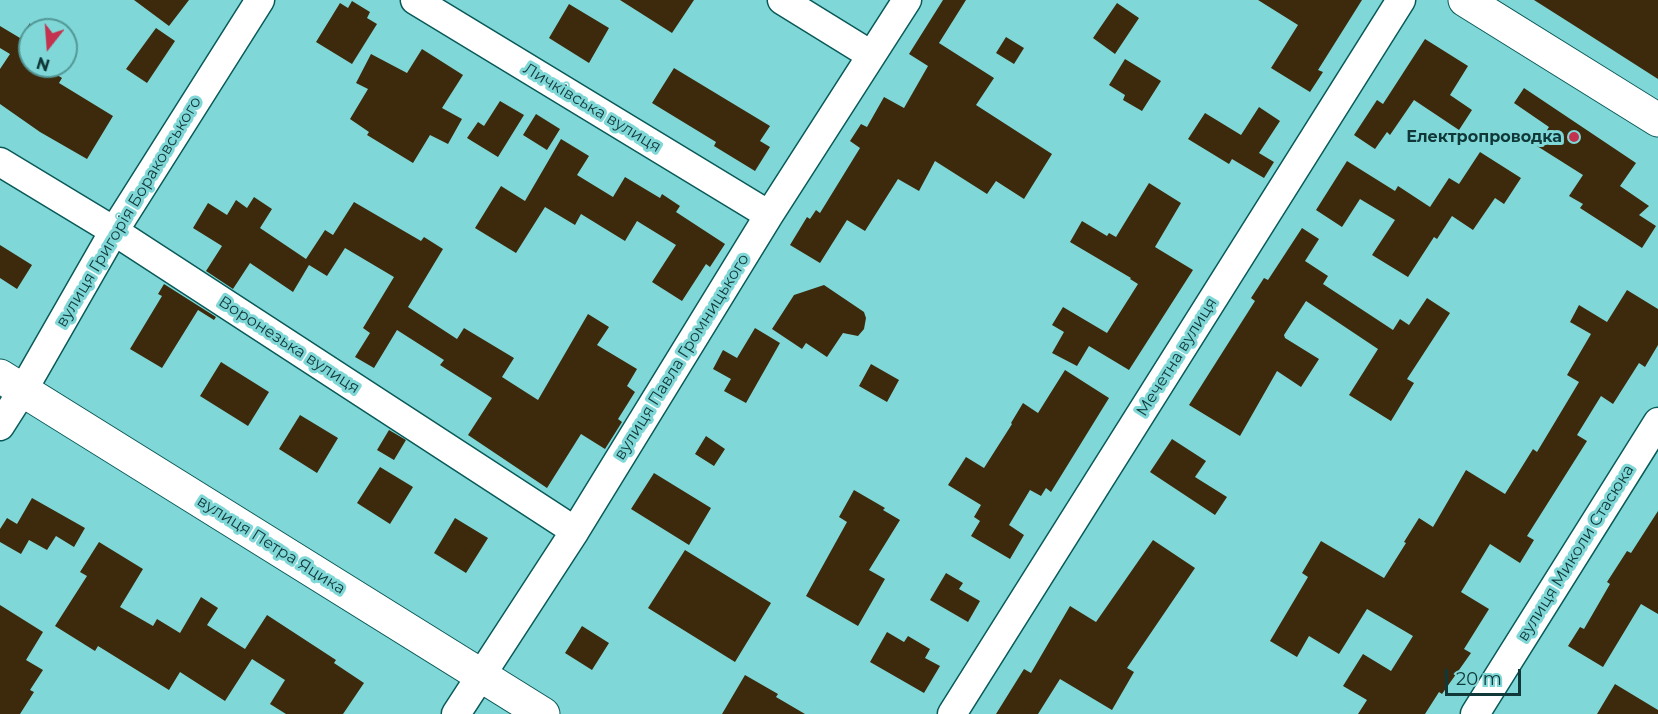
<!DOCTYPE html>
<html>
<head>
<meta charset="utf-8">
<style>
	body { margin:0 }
	#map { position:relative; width:1658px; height:714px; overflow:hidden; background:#7fd8d7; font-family:Montserrat,sans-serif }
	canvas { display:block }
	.north { position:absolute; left:18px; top:18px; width:60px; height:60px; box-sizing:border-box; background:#7fd8d7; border:2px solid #539897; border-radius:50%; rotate:197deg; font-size:16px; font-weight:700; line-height:24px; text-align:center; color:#113838 }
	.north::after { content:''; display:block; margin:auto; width:21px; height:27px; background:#c3334f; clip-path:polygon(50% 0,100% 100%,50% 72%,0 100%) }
	.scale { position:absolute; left:1445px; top:669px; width:76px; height:27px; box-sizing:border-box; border:3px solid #113838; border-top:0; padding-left:8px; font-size:18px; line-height:21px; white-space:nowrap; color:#113838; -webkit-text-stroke:4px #7fd8d7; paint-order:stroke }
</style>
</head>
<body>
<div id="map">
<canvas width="1658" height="714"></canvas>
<div class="north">N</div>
<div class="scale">20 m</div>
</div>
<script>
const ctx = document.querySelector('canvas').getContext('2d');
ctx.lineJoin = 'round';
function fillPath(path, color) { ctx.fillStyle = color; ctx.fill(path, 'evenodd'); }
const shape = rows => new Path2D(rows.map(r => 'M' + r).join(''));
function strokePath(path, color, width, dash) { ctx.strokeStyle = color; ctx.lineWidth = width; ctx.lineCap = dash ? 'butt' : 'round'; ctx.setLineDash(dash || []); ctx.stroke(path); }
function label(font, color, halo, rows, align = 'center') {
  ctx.font = font + ' Montserrat,sans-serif'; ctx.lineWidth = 6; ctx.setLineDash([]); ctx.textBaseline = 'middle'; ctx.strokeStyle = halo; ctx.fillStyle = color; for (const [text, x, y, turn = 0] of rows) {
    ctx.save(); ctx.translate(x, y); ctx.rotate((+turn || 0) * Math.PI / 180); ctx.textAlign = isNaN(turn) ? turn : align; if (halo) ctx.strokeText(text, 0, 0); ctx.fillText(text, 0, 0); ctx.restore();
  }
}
fillPath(shape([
	[134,0,189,0,169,26],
	[620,0,694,0,672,33],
	[943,0,966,0,939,43,994,78,976,105,1052,154,1024,199,996,181,987,194,935,161,919,191,898,179,865,231,847,220,820,263,790,245,807,217,810,219,816,210,820,213,860,148,850,141,861,124,867,127,884,97,904,108,928,66,909,54],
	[1258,0,1362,0,1318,70,1323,72,1310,92,1271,68,1298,25],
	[1534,0,1658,0,1658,79,1586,33],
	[352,1,370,12,367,18,377,24,352,64,316,42,340,3,348,8],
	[1117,3,1139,18,1115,54,1093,38],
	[569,4,609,28,589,63,549,38],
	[30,23,30,66,43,66,62,78,59,83,113,116,87,159,40,132,0,104,0,69,10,54,0,48,0,26,20,38],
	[156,28,175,41,147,83,126,69],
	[1006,37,1024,48,1014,64,996,53],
	[1425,39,1468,66,1450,95,1472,110,1459,130,1414,100,1390,135,1387,132,1375,149,1354,135,1377,100,1383,104],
	[422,49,463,75,442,108,462,119,448,144,430,135,413,163,367,135,369,132,350,119,368,89,356,83,371,54,407,73],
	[1125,59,1161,81,1142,111,1123,100,1125,95,1109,85],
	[674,68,770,126,760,141,770,147,755,171,714,146,716,142,652,103],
	[1524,88,1636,163,1620,186,1649,206,1639,215,1656,226,1642,248,1580,208,1583,204,1569,196,1583,175,1537,146,1549,127,1514,103],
	[500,101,524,115,498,157,467,138,478,122,484,126],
	[1259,107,1280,121,1259,153,1274,162,1264,178,1232,159,1229,164,1188,139,1205,113,1241,135],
	[536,114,560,129,547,150,523,135],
	[561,139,589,156,577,175,613,197,625,177,660,198,662,194,680,206,676,212,725,244,710,267,706,264,682,301,652,282,676,245,637,221,625,241,581,214,575,225,545,207,516,253,475,228,501,186,525,201],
	[1480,152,1521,178,1504,204,1495,198,1473,230,1452,216,1437,239,1434,237,1408,277,1372,255,1395,220,1360,199,1342,227,1316,210,1347,161,1395,191,1398,186,1430,207,1449,178,1459,184],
	[1149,183,1181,203,1155,247,1193,270,1129,370,1089,346,1077,366,1052,353,1064,332,1052,325,1063,307,1107,333,1138,284,1130,279,1131,278,1070,242,1082,221,1107,236,1109,233,1116,237],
	[254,197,272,209,260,228,306,259,325,230,333,235,354,202,421,241,424,237,443,249,408,307,457,339,464,328,514,358,502,377,538,400,588,314,609,327,597,345,637,369,627,386,635,392,618,419,622,422,605,449,581,434,547,488,468,435,492,398,440,365,444,360,397,330,374,368,355,357,370,333,363,328,394,277,345,248,327,276,309,265,293,292,250,263,233,289,206,271,222,246,193,228,208,203,227,215,236,200,247,208],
	[1302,228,1319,239,1305,261,1328,276,1323,284,1393,330,1400,319,1409,325,1427,298,1450,313,1407,379,1414,383,1391,421,1349,395,1378,349,1306,301,1284,335,1285,338,1319,359,1301,387,1277,371,1240,436,1189,405,1255,301,1251,298,1264,278,1268,280],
	[0,245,32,265,17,289,0,278],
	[164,284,216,317,214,320,198,310,162,368,130,349,162,296,158,294],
	[824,285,864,312,866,318,864,329,858,336,843,333,827,357,806,343,802,349,772,329,794,295],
	[1627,290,1658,309,1658,345,1645,367,1639,363,1613,404,1601,396,1577,435,1587,441,1527,536,1534,540,1520,563,1490,544,1461,592,1489,609,1464,649,1471,653,1442,694,1439,692,1425,714,1358,714,1367,700,1343,686,1363,654,1391,671,1413,636,1367,609,1339,654,1309,636,1297,657,1270,641,1308,577,1302,573,1321,541,1384,578,1406,543,1404,542,1419,518,1433,527,1466,470,1505,494,1533,449,1537,452,1579,382,1567,375,1591,334,1570,322,1579,305,1607,322],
	[755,328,780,343,746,403,724,391,731,379,713,369,723,350,737,358],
	[221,362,269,392,248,426,200,396],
	[871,364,899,380,887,402,859,386],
	[1065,370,1109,398,1051,492,1046,488,1041,496,1030,490,1009,525,1024,535,1010,559,971,536,980,521,974,517,981,505,948,485,966,457,984,468,1012,424,1011,423,1023,403,1038,413],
	[300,415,338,438,317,473,279,449],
	[389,430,406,440,394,460,377,450],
	[706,436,725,449,714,466,695,454],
	[1172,439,1206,461,1195,477,1227,497,1215,515,1150,472],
	[380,467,413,487,390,524,357,503],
	[654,473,711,508,689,545,631,509],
	[854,490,885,508,883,510,900,520,869,570,885,579,858,626,806,596,847,522,839,517],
	[32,498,85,528,74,547,56,536,47,550,29,540,21,554,0,542,0,529,7,518,17,524],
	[1658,511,1658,614,1641,604,1603,667,1568,646,1580,627,1584,629,1610,584,1607,582,1627,551,1631,553],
	[455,518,488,538,466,573,434,553],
	[1153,540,1195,568,1127,668,1134,672,1112,710,1060,679,1038,714,996,714,1024,669,1031,673,1070,606,1096,622],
	[99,542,143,569,120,607,153,626,157,619,180,633,201,597,218,608,207,625,245,649,267,615,336,660,334,663,364,683,343,714,286,714,270,704,285,680,252,659,225,701,180,672,169,690,98,646,95,651,55,626,87,576,80,572],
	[685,550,771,603,735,662,648,608],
	[946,573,963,583,959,589,980,601,968,622,930,600],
	[0,605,43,632,26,660,43,670,30,690,34,692,20,714,0,714],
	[582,626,609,643,592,670,565,653],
	[887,632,904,642,908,636,930,649,925,658,940,666,924,693,870,662],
	[745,675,778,694,776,697,805,714,722,714],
	[1615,684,1658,710,1658,714,1597,714]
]), '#3d2a0c');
const minor = shape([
	[415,0,769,215],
	[782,0,871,55],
	[0,162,114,231,575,531],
	[0,426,23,390,114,231,260,0],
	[456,714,575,531,769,215,907,0],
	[952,714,1401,0],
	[1475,714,1658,422]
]);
const tertiary = shape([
	[1465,0,1658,120],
	[0,376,543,714]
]);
strokePath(minor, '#0a5959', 31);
strokePath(tertiary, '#0a5959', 35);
strokePath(minor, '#fff', 28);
strokePath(tertiary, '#fff', 33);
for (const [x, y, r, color] of [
	[1574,137,6,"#c3334f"]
]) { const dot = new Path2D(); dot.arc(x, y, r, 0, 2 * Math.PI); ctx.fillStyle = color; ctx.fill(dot); strokePath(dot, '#7fd8d7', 2); }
label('16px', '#113838', '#7fd8d7', [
	["Личківська вулиця",592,108,31],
	["вулиця Григорія Бораковського",129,212,-59],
	["Воронезька вулиця",289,345,33],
	["вулиця Павла Громницького",682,357,-58],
	["Мечетна вулиця",1177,357,-58],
	["вулиця Петра Яцика",271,545,32],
	["вулиця Миколи Стасюка",1576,553,-58]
]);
label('bold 16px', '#113838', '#7fd8d7', [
	["Електропроводка",1562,137]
], 'right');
</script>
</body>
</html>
